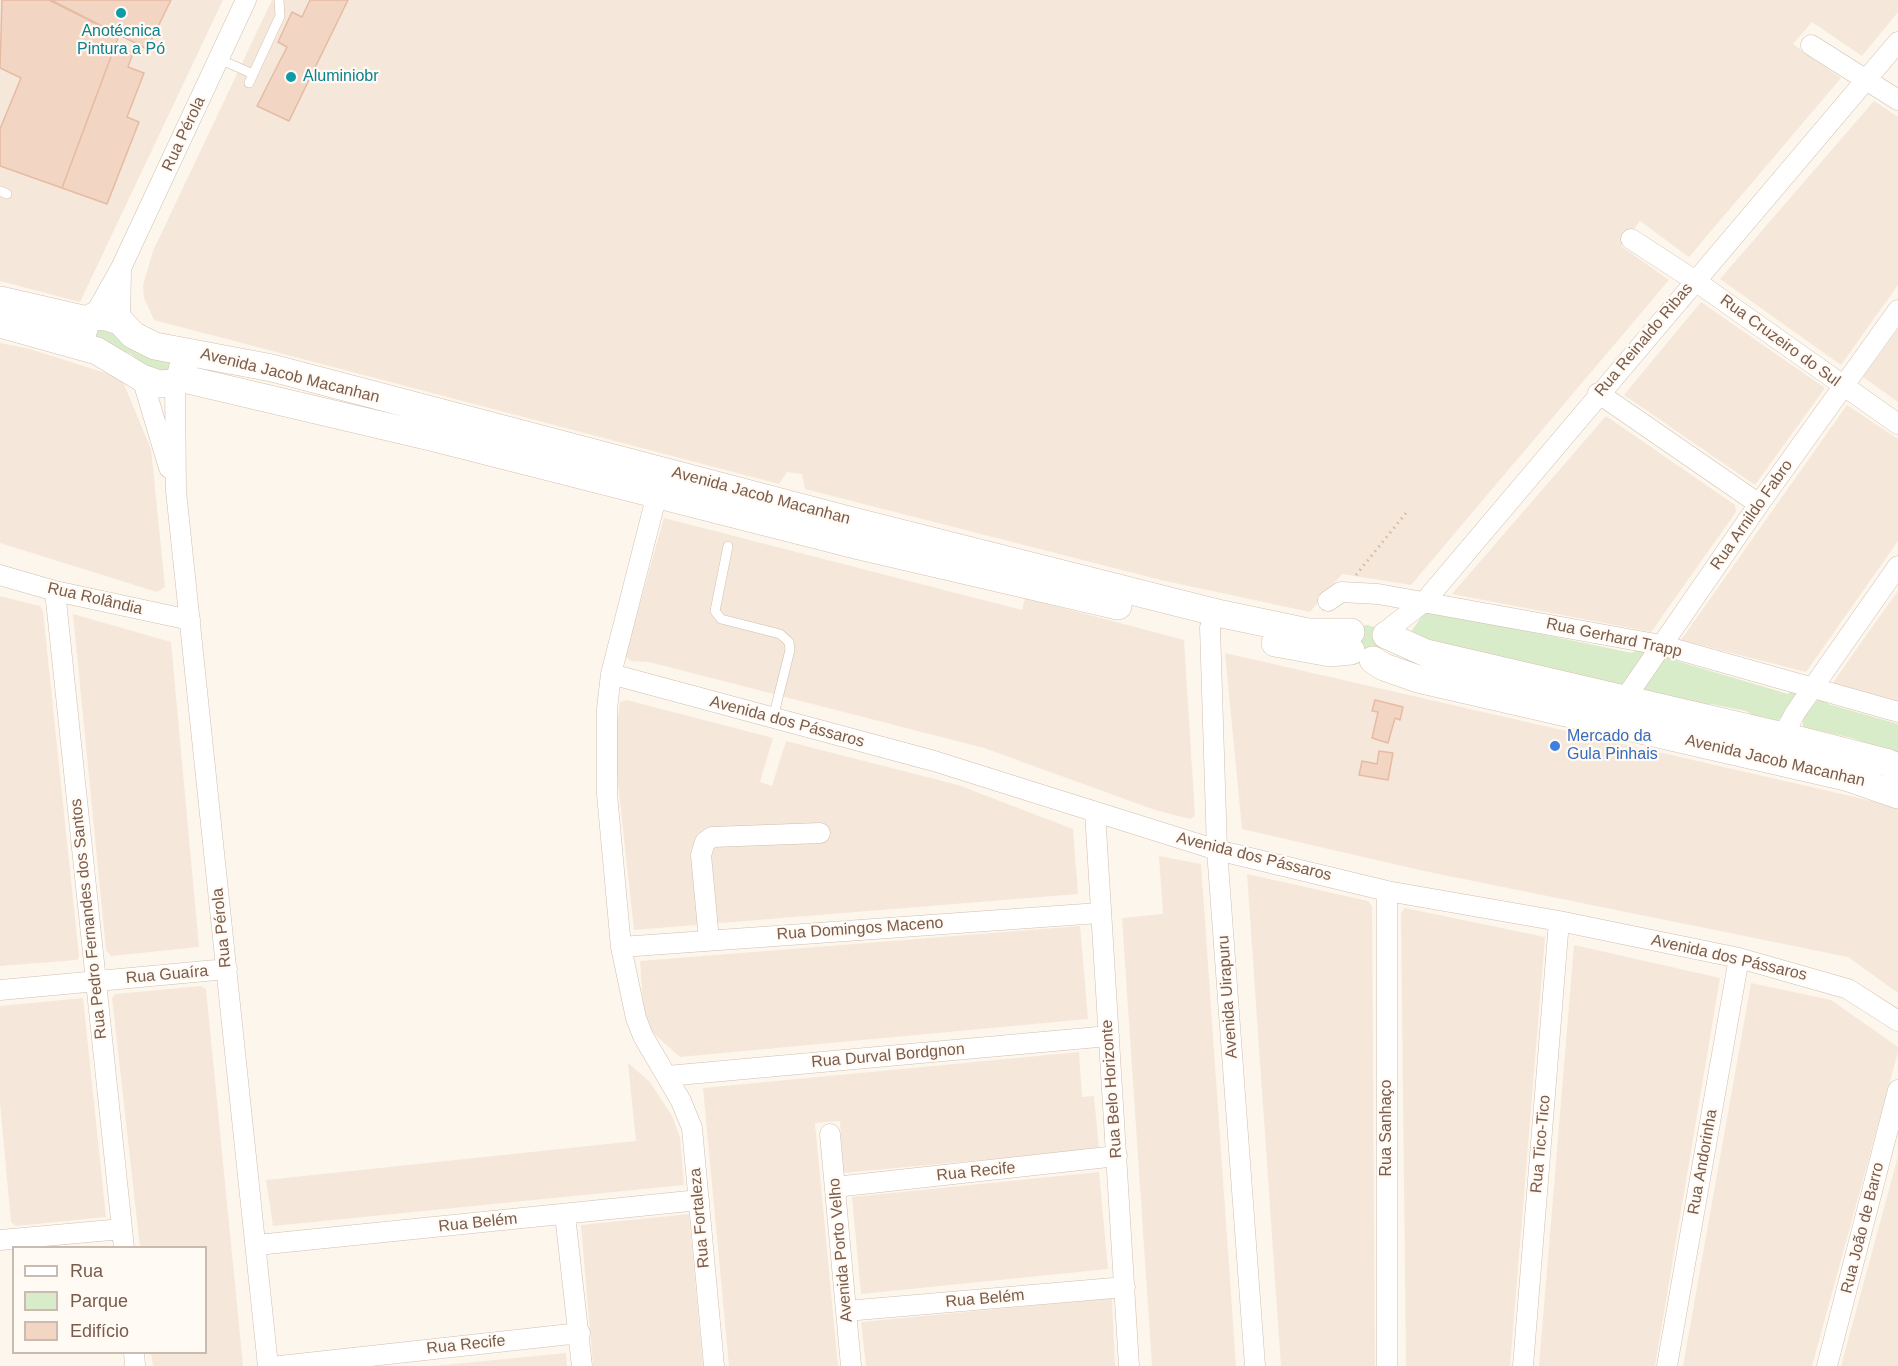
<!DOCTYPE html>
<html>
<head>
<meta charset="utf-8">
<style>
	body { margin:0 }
	#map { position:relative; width:1898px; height:1366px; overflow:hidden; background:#fdf6ec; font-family:Arial,sans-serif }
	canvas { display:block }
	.legend { position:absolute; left:12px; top:1246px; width:195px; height:108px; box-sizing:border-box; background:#fffaf3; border:2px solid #cabbb1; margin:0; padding:8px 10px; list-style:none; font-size:18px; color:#7a5c4d }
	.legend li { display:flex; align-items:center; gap:12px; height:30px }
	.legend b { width:30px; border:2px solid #cabbb1 }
</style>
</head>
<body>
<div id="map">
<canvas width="1898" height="1366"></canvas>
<ul class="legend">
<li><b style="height:8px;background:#fff"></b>Rua</li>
<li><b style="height:16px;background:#d8ecc9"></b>Parque</li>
<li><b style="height:16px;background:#f3d5c3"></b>Edifício</li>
</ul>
</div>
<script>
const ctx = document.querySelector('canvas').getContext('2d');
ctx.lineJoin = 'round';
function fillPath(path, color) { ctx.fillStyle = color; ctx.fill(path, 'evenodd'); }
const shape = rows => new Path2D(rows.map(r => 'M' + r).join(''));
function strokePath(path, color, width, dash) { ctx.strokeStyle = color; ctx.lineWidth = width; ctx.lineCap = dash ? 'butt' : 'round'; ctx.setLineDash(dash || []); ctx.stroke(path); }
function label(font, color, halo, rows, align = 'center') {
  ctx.font = font + ' Arial,sans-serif'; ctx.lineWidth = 4.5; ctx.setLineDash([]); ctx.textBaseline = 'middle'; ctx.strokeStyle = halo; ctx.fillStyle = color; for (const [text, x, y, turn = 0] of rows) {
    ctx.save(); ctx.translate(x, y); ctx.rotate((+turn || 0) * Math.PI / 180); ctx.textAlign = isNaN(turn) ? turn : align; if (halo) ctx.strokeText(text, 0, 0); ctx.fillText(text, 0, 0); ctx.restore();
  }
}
fillPath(shape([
	[0,0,223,0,80,302,0,281],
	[272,0,1898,0,1898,12,1862,56,1812,22,1793,44,1841,78,1689,257,1640,221,1621,246,1669,280,1411,585,1342,574,1310,612,1161,580,805,489,802,474,787,472,779,484,154,320,144,298,143,285,153,251],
	[1874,101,1898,117,1898,285,1841,365,1720,279],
	[1701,302,1825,388,1755,485,1624,395],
	[1898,329,1898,402,1863,377],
	[0,343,30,349,115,376,123,382,151,449,165,587,157,592,0,543],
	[1847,405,1898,439,1898,541,1806,672,1681,640],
	[1606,416,1735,505,1736,512,1651,632,1452,594],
	[664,518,1022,610,1025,598,1184,640,1195,816,1190,819,1155,810,984,748,649,662,631,661,625,656],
	[1898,591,1898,703,1832,684,1865,637],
	[0,596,40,606,43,611,79,957,77,960,0,966],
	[73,614,171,642,199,947,111,956,106,950],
	[1225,653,1894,806,1898,808,1898,993,1848,957,1424,871,1242,829],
	[627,700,773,738,760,782,772,786,786,741,958,785,1073,829,1078,894,634,930,614,747,620,702],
	[1159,856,1201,864,1236,1366,1152,1366,1122,918,1163,914],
	[1247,874,1368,901,1372,906,1375,1366,1281,1366],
	[1405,908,1545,937,1510,1366,1406,1366,1401,913],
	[1080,926,1088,1019,680,1057,653,1033,643,1007,640,961],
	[1574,945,1720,978,1655,1366,1539,1366],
	[1751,983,1831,1000,1898,1047,1898,1052,1812,1366,1683,1366],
	[201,986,206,989,243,1366,153,1366,151,1353,206,1352,206,1248,140,1247,112,998,115,994],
	[83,998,106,1217,16,1226,11,1222,0,1103,0,1006],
	[1079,1052,1082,1097,1094,1096,1099,1149,843,1173,840,1121,815,1123,838,1366,729,1366,703,1088],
	[628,1063,650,1082,672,1116,680,1137,684,1185,273,1226,266,1180,636,1141],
	[1898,1156,1898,1366,1841,1366,1884,1208],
	[1099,1172,1108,1269,861,1294,852,1197],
	[689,1214,703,1366,593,1366,581,1225],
	[1112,1298,1115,1366,866,1366,861,1322],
	[566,1353,567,1366,428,1366,444,1365]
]), '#f5e8da');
fillPath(shape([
	[101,325,171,362,169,375,145,366,131,354,97,342,95,332],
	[1426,610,1632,653,1643,646,1645,652,1621,686,1434,649,1411,632],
	[1367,625,1377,628,1384,644,1379,653,1370,657,1352,640,1362,626],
	[1675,653,1677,661,1788,694,1795,686,1799,691,1782,717,1775,722,1760,719,1746,711,1711,704,1696,706,1644,691,1643,687,1664,656],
	[1822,695,1826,695,1828,704,1898,724,1898,754,1852,738,1803,727,1803,717]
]), '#d8ecc9');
const building = shape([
	[2,0,49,0,119,35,62,188,0,166,0,129,21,78,0,68,2,0],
	[51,0,171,0,147,49,51,0],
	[310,0,348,0,289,121,257,106,287,47,278,42,292,12,302,17,310,0],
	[115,46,133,53,128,67,144,73,127,117,139,122,107,204,62,188,115,46],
	[1375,700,1403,707,1400,720,1395,718,1388,743,1372,738,1378,712,1372,711,1375,700],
	[1379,751,1393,753,1388,780,1359,775,1362,761,1377,764,1379,751]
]);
fillPath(building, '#f3d5c3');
strokePath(building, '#e6bba3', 1.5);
const service = shape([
	[219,59,253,74],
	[249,83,280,16,279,0],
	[0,191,7,194],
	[728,546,715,611,721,619,780,634,789,642,790,650,773,718]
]);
const minor = shape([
	[1811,45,1898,100],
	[1631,239,1694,280,1898,424],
	[94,316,121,268,246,0],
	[120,321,121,270],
	[142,378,169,468],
	[175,383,176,491,268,1366],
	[1598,393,1759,504],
	[657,494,611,674,607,709,607,794,621,947,636,1018,643,1036,681,1101,692,1128,714,1366],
	[0,575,55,591,190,620],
	[55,591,124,1248],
	[1328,601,1341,592,1378,594,1661,645,1898,712],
	[1210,627,1217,850,1255,1366],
	[1385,632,1425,601,1898,42],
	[611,674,934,761,1217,850,1387,891,1559,921,1739,958,1848,989,1898,1021],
	[1622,710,1624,700,1759,504,1898,310],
	[1783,736,1795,713,1898,566],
	[1095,812,1129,1366],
	[1387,891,1387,1366],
	[709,940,701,855,705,842,712,837,820,833],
	[621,947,1099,913],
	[0,990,227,969],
	[667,1076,1109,1036],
	[830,1134,851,1366],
	[835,1187,1117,1156],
	[565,1215,582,1366],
	[0,1240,122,1229],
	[257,1245,699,1200],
	[846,1311,1125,1287],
	[134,1352,135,1366],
	[280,1366,580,1333],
	[1523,1366,1559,921],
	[1667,1366,1739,958],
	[1827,1366,1898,1090]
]);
const secondary = shape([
	[0,300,87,320],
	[0,324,97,351,142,378,159,384,175,383,180,378,184,362],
	[87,347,81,338,87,320,94,316,106,317,120,321,133,335,155,346,272,368,849,520,1222,614,1308,632,1351,632],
	[180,378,431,437,859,546,1118,606],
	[1386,635,1426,653,1783,736,1886,762,1898,767],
	[1275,643,1330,653,1351,651],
	[1373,660,1384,667,1418,679,1846,777,1898,795]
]);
strokePath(service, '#d1beb0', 10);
strokePath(minor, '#d1beb0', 21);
strokePath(secondary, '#d6c0b0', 28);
strokePath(shape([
	[1356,575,1406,513]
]), '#d9b8a5', 3, [1.5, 4.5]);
strokePath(service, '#fff', 9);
strokePath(minor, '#fff', 20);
strokePath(secondary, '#fff', 27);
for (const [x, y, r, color] of [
	[121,13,6,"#0f9aa8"],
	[291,77,6,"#0f9aa8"],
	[1555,746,6,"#3f7fe0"]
]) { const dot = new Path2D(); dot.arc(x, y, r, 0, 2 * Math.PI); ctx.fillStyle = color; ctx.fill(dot); strokePath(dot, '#fffaf3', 2); }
label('16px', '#0d838f', '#fffaf3', [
	["Anotécnica",121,32],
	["Pintura a Pó",121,50],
	["Aluminiobr",303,77,"left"]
]);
label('16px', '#7a5c4d', '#fffaf3', [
	["Rua Pérola",184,134,-65],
	["Rua Reinaldo Ribas",1644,340,-50],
	["Rua Cruzeiro do Sul",1780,341,36],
	["Avenida Jacob Macanhan",290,376,14],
	["Avenida Jacob Macanhan",761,496,15],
	["Rua Arnildo Fabro",1752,515,-55],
	["Rua Rolândia",95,599,13],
	["Rua Gerhard Trapp",1614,638,12],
	["Avenida dos Pássaros",787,722,15],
	["Avenida Jacob Macanhan",1775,761,13],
	["Avenida dos Pássaros",1254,857,14],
	["Rua Pedro Fernandes dos Santos",89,919,-96],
	["Rua Pérola",222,928,-96],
	["Rua Domingos Maceno",860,929,-4],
	["Avenida dos Pássaros",1729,958,13],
	["Rua Guaíra",167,975,-5],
	["Avenida Uirapuru",1228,997,-94],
	["Rua Durval Bordgnon",888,1056,-5],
	["Rua Belo Horizonte",1112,1089,-94],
	["Rua Sanhaço",1387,1128,-90],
	["Rua Tico-Tico",1541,1144,-85],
	["Rua Andorinha",1703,1162,-80],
	["Rua Recife",976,1172,-6],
	["Rua Fortaleza",700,1218,-95],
	["Rua Belém",478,1223,-6],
	["Rua João de Barro",1863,1228,-76],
	["Avenida Porto Velho",841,1250,-95],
	["Rua Belém",985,1299,-5],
	["Rua Recife",466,1345,-6]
]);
label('16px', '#366cbe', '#fffaf3', [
	["Mercado da",1567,737],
	["Gula Pinhais",1567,755]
], 'left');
</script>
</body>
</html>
